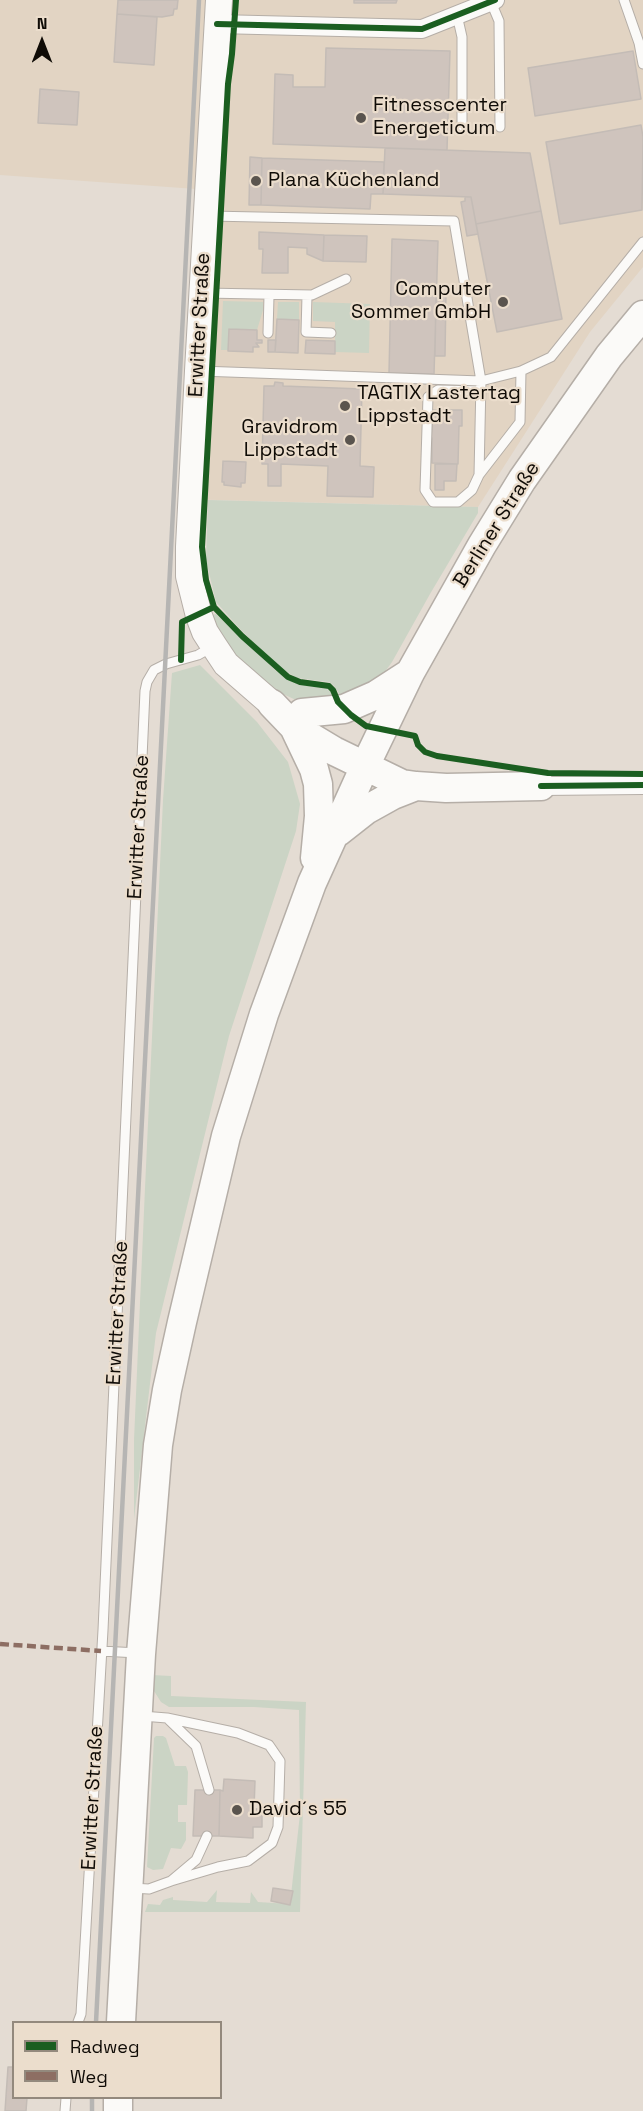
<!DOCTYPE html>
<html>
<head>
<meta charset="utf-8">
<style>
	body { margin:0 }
	#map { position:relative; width:643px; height:2111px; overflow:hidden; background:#e4dcd3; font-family:"Space Grotesk",sans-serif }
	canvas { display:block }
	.legend { position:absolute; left:12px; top:2021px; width:210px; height:78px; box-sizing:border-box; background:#ebddcc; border:2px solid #93897d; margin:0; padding:8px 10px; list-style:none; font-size:18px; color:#0f0b06 }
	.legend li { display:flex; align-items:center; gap:12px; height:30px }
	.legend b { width:30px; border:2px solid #93897d }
	.north { position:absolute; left:12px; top:12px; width:60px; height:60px; -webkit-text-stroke:4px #ebddcc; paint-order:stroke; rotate:0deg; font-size:16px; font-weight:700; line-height:24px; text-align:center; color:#0f0b06 }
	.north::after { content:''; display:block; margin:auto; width:21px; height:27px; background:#0f0b06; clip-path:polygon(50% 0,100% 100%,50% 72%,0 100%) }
</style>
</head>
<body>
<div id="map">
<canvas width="643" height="2111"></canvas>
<ul class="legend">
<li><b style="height:8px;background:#1b5e20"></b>Radweg</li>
<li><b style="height:8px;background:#8d6e63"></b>Weg</li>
</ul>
<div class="north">N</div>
</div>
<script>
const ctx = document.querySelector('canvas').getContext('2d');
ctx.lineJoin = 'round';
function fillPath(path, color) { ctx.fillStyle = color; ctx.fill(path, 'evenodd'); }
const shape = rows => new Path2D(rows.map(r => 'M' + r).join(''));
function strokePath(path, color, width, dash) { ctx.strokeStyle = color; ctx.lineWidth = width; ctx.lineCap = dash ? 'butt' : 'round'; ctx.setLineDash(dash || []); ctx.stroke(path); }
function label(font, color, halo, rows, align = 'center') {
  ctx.font = font + ' "Space Grotesk",sans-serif'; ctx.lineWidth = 4.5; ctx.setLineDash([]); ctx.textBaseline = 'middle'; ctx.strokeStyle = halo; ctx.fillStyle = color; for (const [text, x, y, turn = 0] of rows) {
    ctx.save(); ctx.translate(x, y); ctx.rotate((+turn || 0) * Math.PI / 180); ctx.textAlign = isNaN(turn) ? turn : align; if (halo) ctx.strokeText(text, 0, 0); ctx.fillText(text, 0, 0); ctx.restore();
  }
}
fillPath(shape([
	[0,0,643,0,643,267,590,332,478,507,181,499,196,189,0,175]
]), '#e2d4c3');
fillPath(shape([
	[223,301,263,302,263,310,257,330,229,329,228,350,221,350],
	[278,302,299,302,299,320,277,319],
	[313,302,370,304,369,353,335,352,335,322,313,321],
	[208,500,478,507,478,513,430,594,392,662,384,673,344,701,334,686,329,682,297,678,279,667,241,630,216,602,206,560],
	[216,614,276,671,297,684,327,689,331,692,334,704,296,700,272,689,248,670,228,647,210,615],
	[200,665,257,722,288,762,300,804,296,831,229,1036,156,1333,134,1519,134,1440,145,1188,163,800,172,673],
	[152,1675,171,1676,171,1696,306,1702,300,1912,145,1912,148,1904,160,1905,163,1900,173,1897,173,1900,207,1902,217,1890,216,1902,250,1903,251,1892,258,1902,290,1904,300,1814,299,1710,254,1707,169,1707,161,1702,154,1691],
	[156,1736,163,1736,166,1738,175,1766,186,1766,188,1772,187,1805,178,1805,178,1822,186,1822,186,1840,181,1849,171,1848,163,1869,153,1870,147,1867,154,1738]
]), '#cbd4c5');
const building = shape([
	[118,0,178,0,177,9,174,9,173,15,162,17,117,14,118,0],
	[354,0,397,0,396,3,354,3,354,0],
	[117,14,157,17,154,65,114,62,117,14],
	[326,48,450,51,447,150,273,144,275,74,293,75,293,87,325,87,326,48],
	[633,51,641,99,535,116,528,68,633,51],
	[40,89,79,92,77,125,38,123,40,89],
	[641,125,643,137,642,210,560,224,546,142,641,125],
	[385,148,530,153,541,211,476,224,471,197,383,194,385,148],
	[250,157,262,158,261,205,249,205,250,157],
	[262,158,384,162,383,194,371,194,370,209,261,205,262,158],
	[465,197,471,197,478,234,467,236,461,202,465,201,465,197],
	[541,211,562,319,497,332,476,224,541,211],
	[259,232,324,235,323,261,307,254,307,248,288,247,288,273,262,273,263,249,259,249,259,232],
	[324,235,367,236,366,262,323,261,324,235],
	[392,239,438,241,434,374,389,373,392,239],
	[436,293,446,293,445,356,435,356,436,293],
	[277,319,299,320,298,353,275,352,277,319],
	[229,329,257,330,257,340,262,340,262,343,256,343,259,347,253,347,253,352,228,351,229,329],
	[268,340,276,340,275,352,268,352,268,340],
	[306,340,335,341,335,354,305,353,306,340],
	[275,382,283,383,283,386,362,389,360,466,374,467,373,497,327,496,328,466,281,464,281,486,268,486,268,464,262,464,264,386,274,386,275,382],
	[431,410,462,410,462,426,459,426,458,464,432,463,432,438,431,438,433,414,431,414,431,410],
	[223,461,246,462,245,483,241,483,241,487,224,485,224,482,222,482,223,461],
	[435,464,457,464,456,481,444,481,444,490,435,490,435,464],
	[224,1779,255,1781,254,1809,262,1809,262,1827,253,1827,253,1838,219,1836,220,1790,223,1791,224,1779],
	[195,1790,220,1790,219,1836,193,1836,195,1790],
	[273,1888,293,1891,290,1905,271,1901,273,1888],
	[8,2067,14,2067,14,2098,27,2098,26,2111,5,2111,8,2067]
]);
fillPath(building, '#cfc4bd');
strokePath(building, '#c4bcb6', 1.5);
const service = shape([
	[624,0,639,43,643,64],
	[491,2,499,21,500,127],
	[457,15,462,37,462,126],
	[204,293,312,295,346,279],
	[307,296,306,332,331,333],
	[268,333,269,296],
	[200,371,481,381,454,221,209,216],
	[481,391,438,390,428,397,425,490,433,502,458,502,472,490,479,475,481,381,521,371,551,357,643,242],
	[479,475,520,422,521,371],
	[101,1651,138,1653],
	[142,1716,167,1718,196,1746,209,1790],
	[167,1718,238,1733,269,1745,280,1761,278,1827,272,1843,248,1861,218,1867,171,1881],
	[131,1888,149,1889,171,1881,196,1860,207,1836],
	[78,2022,81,2014,103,1630,145,691,147,682,154,670,166,664,198,655,212,647],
	[65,2111,66,2098]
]);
const minor = shape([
	[217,24,422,29,495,0],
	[541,786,643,785]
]);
const secondary = shape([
	[219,0,198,371,189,547,189,576,199,616,205,632,214,646,226,664,272,704]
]);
const primary = shape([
	[272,704,294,727,334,751,402,784,416,786,446,788,541,786],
	[302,713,344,709,376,695,410,673],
	[294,727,314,769,318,784,319,816,315,858],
	[338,832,366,810,393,795,416,786],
	[121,2022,141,1654,158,1445,167,1390,182,1322,226,1136,264,1014,312,883,365,766,410,673,482,545,522,480,609,356,643,315],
	[118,2111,118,2098]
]);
strokePath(service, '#b5aea7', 11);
strokePath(minor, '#b5aea7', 20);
strokePath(secondary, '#b5aea7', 28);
strokePath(primary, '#b5aea7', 31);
strokePath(service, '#fbfaf8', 9);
strokePath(minor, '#fbfaf8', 18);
strokePath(secondary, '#fbfaf8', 26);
strokePath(primary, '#fbfaf8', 28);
strokePath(shape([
	[96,2022,199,0],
	[92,2111,92,2098]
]), '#b6b5b3', 4.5);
strokePath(shape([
	[0,1644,101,1651]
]), '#8d6e63', 4.5, [9, 4.5]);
strokePath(shape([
	[217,24,422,29,495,0],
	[214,607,242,636,288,677,300,682,329,686,333,690,338,702,351,715,366,726,415,736,418,745,425,752,437,756,548,773,643,774],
	[181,660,182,622,214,607,206,580,202,547,228,84,232,54,236,0],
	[541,786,643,785]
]), '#1b5e20', 6);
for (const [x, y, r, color] of [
	[361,118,6,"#5a544e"],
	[256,181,6,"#5a544e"],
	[503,302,6,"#5a544e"],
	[345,406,6,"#5a544e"],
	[350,440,6,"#5a544e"],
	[237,1810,6,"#5a544e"]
]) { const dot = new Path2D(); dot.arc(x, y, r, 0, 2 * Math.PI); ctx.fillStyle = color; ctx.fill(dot); strokePath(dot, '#ebddcc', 2); }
label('20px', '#0f0b06', '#ebddcc', [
	["Fitnesscenter",373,106],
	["Energeticum",373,129],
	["Plana Küchenland",268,181],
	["Computer",491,290,"right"],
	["Sommer GmbH",491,313,"right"],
	["TAGTIX Lastertag",357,394],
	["Lippstadt",357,417],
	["Gravidrom",338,428,"right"],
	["Lippstadt",338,451,"right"],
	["David´s 55",249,1810]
], 'left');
label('20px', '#0f0b06', '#ebddcc', [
	["Erwitter Straße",200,325,-87],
	["Berliner Straße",497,525,-58],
	["Erwitter Straße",139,827,-87],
	["Erwitter Straße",118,1313,-87],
	["Erwitter Straße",93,1798,-87]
]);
</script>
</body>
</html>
